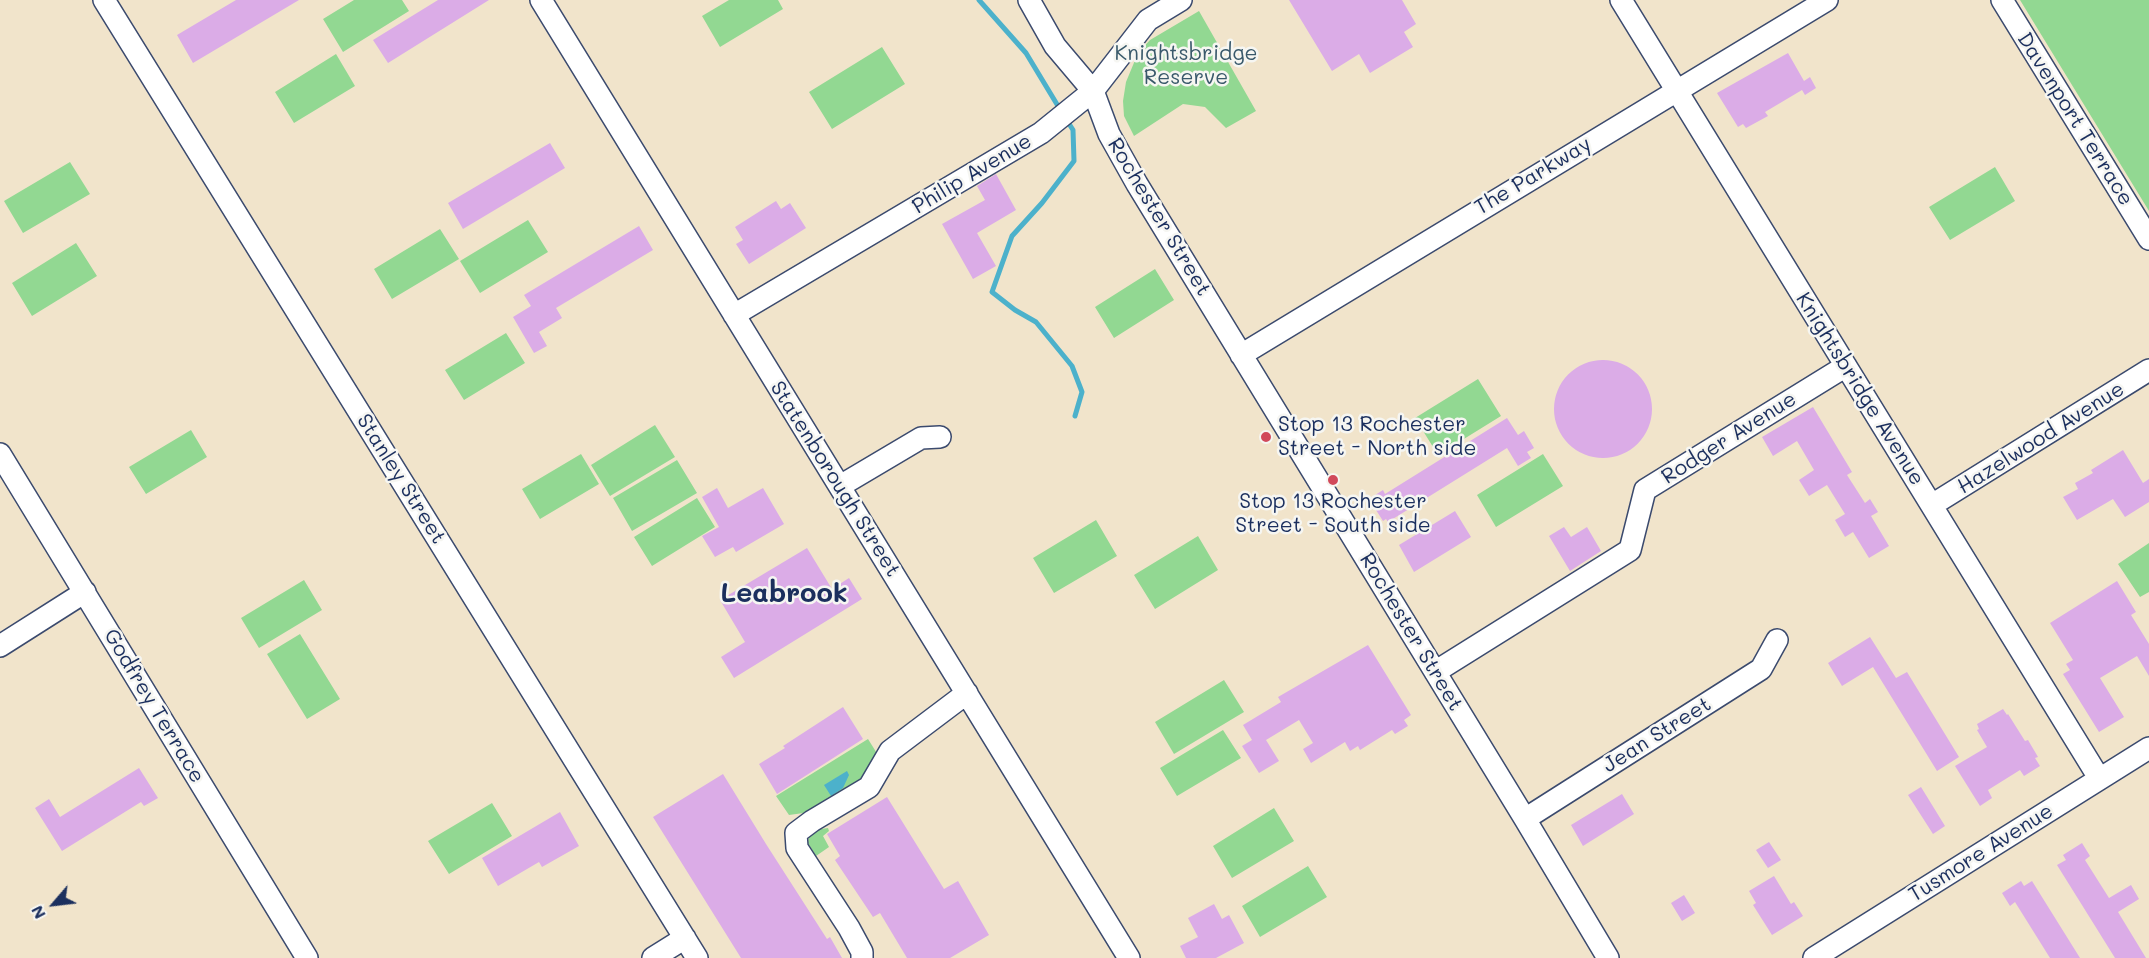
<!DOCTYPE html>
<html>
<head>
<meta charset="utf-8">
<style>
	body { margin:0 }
	#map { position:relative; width:2149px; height:958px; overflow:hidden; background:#f1e4cb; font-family:Mali,sans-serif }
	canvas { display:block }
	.north { position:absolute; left:24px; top:874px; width:60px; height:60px; -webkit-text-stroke:4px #f6f6f2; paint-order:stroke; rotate:242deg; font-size:16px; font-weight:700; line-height:24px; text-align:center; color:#1b2f5e }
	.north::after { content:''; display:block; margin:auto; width:21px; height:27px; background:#1b2f5e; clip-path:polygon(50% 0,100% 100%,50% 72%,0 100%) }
</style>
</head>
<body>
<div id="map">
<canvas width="2149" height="958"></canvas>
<div class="north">N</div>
</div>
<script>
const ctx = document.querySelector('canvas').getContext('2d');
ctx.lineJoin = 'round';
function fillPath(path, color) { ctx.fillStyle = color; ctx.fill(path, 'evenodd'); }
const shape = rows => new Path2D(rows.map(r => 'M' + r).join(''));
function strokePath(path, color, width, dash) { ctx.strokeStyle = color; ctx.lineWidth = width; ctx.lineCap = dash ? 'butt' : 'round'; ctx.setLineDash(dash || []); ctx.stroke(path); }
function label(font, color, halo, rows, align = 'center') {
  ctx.font = font + ' Mali,sans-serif'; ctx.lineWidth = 5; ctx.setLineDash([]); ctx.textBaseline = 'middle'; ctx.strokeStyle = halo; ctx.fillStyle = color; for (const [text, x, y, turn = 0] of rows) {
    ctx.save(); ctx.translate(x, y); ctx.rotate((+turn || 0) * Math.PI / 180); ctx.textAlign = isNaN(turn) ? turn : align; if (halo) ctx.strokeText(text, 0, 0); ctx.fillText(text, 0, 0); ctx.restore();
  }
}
fillPath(shape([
	[354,0,402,0,409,11,343,52,323,19],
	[729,0,778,0,783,9,720,47,702,16],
	[2020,0,2149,0,2149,211],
	[1199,11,1256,111,1226,128,1205,107,1183,104,1134,136,1124,116,1123,101,1126,82,1138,53,1150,40],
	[882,47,905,84,832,129,809,92],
	[336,54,355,86,294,123,275,92],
	[70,162,90,194,23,233,4,201],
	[1995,167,2015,201,1950,240,1929,207],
	[528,220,548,252,480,293,460,261],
	[440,229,459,259,392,299,374,269],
	[76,243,97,276,32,316,12,283],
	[1155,269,1174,300,1114,338,1095,307],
	[506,333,525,363,464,400,445,370],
	[1478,379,1501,416,1438,455,1415,418],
	[655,425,675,457,610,496,591,465],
	[191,430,207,457,146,494,129,467],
	[581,454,599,484,540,519,522,489],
	[1543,454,1563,486,1496,527,1477,495],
	[677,460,697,493,632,531,613,498],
	[697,498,715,527,652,566,634,537],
	[1096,520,1117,556,1054,593,1033,558],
	[1198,536,1218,570,1155,609,1134,575],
	[2149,543,2149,592,2140,597,2118,564],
	[304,580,322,610,259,648,241,618],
	[300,634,340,699,307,719,267,654],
	[1224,680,1244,712,1174,754,1155,722],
	[1223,730,1241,758,1177,796,1160,768],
	[868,739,878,755,864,782,818,811,789,815,776,796],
	[492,803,512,836,449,874,428,841],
	[1274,808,1294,841,1232,878,1213,846],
	[828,828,829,831,823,836,829,847,816,856,808,843,809,836,821,829],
	[1308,866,1327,897,1260,937,1242,906]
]), '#92d892');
fillPath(shape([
	[847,771,849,775,843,788,831,796,824,785]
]), '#4cb1cb');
strokePath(shape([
	[979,0,1026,53,1061,111],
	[1066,119,1073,130,1074,161,1042,203,1012,236,992,292,1015,310,1036,322,1072,366,1082,392,1075,416]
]), '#4cb1cb', 5);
fillPath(shape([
	[236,0,299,0,193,63,177,35],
	[438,0,489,0,388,63,373,40],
	[1289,0,1402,0,1416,24,1404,32,1413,47,1370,73,1359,54,1332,71],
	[1788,53,1804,81,1810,77,1816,88,1805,95,1802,90,1765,112,1768,116,1746,128,1743,124,1738,127,1717,93],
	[550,143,565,168,463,229,448,203],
	[996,174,1016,210,977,233,996,266,973,279,942,224,985,200,977,186],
	[776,201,781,209,790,203,806,228,749,264,736,244,743,240,735,227],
	[639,226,653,250,556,308,562,318,539,332,547,346,534,353,513,317,531,306,524,295],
	'1554 409a49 49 0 1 1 98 0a49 49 0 1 1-98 0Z',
	[1813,407,1852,472,1847,475,1865,503,1870,499,1878,512,1871,516,1889,546,1869,558,1853,532,1845,537,1835,520,1845,514,1827,485,1809,496,1799,480,1814,470,1797,441,1773,456,1762,437],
	[1507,418,1518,435,1524,431,1534,448,1527,452,1531,458,1518,466,1507,448,1388,522,1386,519,1383,521,1369,499,1383,490,1385,494],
	[2123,450,2143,483,2149,479,2149,502,2125,517,2113,499,2077,520,2063,497,2078,489,2075,483,2093,473,2091,470],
	[717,488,728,508,763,488,784,524,736,552,733,547,715,557,702,536,719,527,702,497],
	[1455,511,1471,537,1414,572,1399,545],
	[1564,527,1571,537,1587,527,1601,551,1570,571,1549,536],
	[807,548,832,589,849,578,862,599,734,678,721,657,745,642,720,600],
	[2117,581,2136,612,2131,615,2149,644,2149,676,2137,656,2100,678,2124,717,2099,732,2063,674,2070,670,2066,664,2073,660,2050,623],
	[1870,637,1896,678,1907,672,1959,757,1937,771,1873,667,1842,686,1828,663],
	[1368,645,1411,715,1404,720,1408,726,1395,734,1392,730,1360,750,1358,746,1350,751,1345,742,1311,763,1303,749,1313,743,1299,720,1266,740,1279,761,1259,773,1242,746,1252,740,1243,725,1281,702,1278,697],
	[843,707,863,739,777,794,759,764,785,748,783,746],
	[2003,709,2007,715,2008,714,2025,741,2028,740,2038,757,2035,758,2040,766,2024,776,2020,770,1988,790,1992,798,1980,806,1955,766,1987,747,1977,730,1979,729,1977,724],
	[139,768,158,798,144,806,141,802,62,851,35,808,49,799,60,817],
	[723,774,766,844,827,939,830,937,842,958,741,958,653,817],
	[1921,787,1945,826,1933,834,1908,795],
	[1622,794,1634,814,1583,846,1571,825],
	[887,797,944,889,958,881,989,935,950,958,907,958,880,913,873,917,835,860,840,856,827,834],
	[560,812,579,846,542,867,539,862,498,886,482,858],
	[1769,842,1781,860,1768,868,1756,850],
	[2082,843,2090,856,2085,860,2109,898,2131,885,2139,899,2118,912,2146,958,2115,958,2057,865,2066,860,2063,855],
	[1774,876,1791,904,1794,902,1803,916,1772,935,1753,905,1756,903,1749,891],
	[2021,881,2024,886,2032,881,2080,958,2050,958,2015,902,2010,906,2002,893],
	[1684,895,1695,913,1682,921,1671,903],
	[1214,904,1222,919,1229,915,1244,943,1216,958,1186,958,1180,946,1198,937,1188,918]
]), '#dbace7');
const minor = shape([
	[104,0,697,958],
	[541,0,1129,958],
	[1029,0,1055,46,1093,91,1109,134,1137,184,1525,819,1608,958],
	[1621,0,2099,778],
	[2002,0,2149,239],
	[734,315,1041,133,1093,91,1148,20,1181,0],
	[1241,355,1827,0],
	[0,454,307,958],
	[840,486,921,438,940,437],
	[1932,505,2149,370],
	[0,646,85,592],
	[1435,672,1630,550,1645,490,1846,366],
	[1525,819,1761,669,1777,640],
	[653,958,685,938],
	[862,958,862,952,849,928,797,848,796,833,812,821,869,787,890,751,967,693],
	[1814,958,2149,748]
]);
strokePath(minor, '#3b4a6e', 24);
strokePath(minor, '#fff', 21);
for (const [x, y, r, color] of [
	[1266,437,6,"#d1495b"],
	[1333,480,6,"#d1495b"]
]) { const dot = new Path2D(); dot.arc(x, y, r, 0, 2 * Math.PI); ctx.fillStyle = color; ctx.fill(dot); strokePath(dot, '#f6f6f2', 2); }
label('21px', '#39596b', '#f6f6f2', [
	["Knightsbridge",1186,54],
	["Reserve",1186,78]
]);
label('21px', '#1b2f5e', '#f6f6f2', [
	["Davenport Terrace",2075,119,58],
	["Philip Avenue",972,174,-31],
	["The Parkway",1533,176,-31],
	["Rochester Street",1159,217,59],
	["Knightsbridge Avenue",1860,389,58],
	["Rodger Avenue",1729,438,-32],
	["Hazelwood Avenue",2041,438,-32],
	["Stanley Street",401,479,58],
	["Statenborough Street",835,479,58],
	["Rochester Street",1411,632,59],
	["Godfrey Terrace",154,706,59],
	["Jean Street",1657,735,-32],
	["Tusmore Avenue",1981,853,-32]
]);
label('21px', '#1b2f5e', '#f6f6f2', [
	["Stop 13 Rochester",1278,425],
	["Street - North side",1278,449],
	["Stop 13 Rochester",1333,502,"center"],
	["Street - South side",1333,526,"center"]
], 'left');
label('bold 27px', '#1b2f5e', '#f6f6f2', [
	["Leabrook",784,594]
]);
</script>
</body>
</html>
